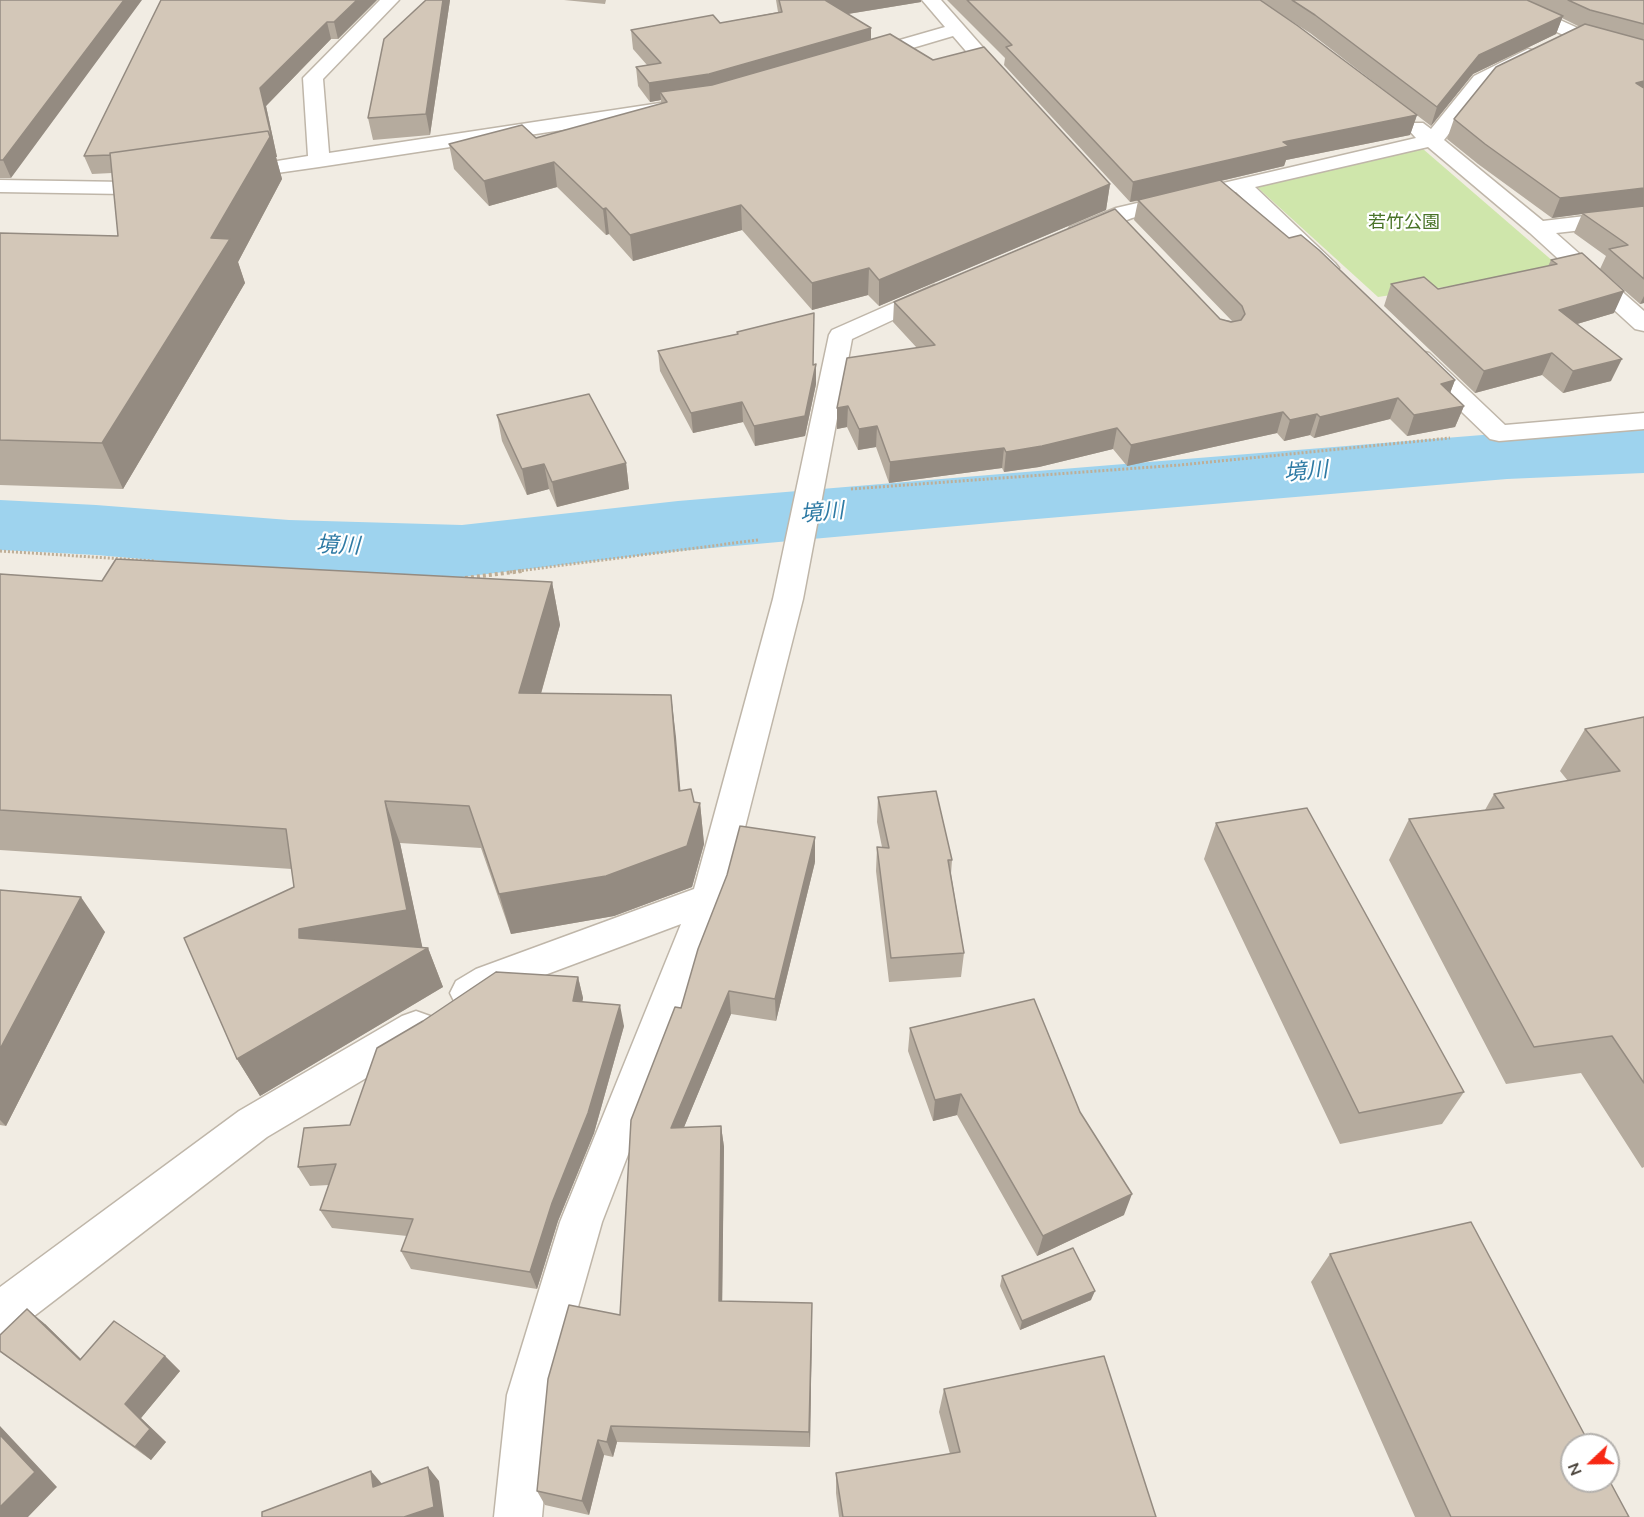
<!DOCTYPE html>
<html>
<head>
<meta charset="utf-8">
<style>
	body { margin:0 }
	#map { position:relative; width:1644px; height:1517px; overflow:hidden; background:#f1ece3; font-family:"Nunito Sans",sans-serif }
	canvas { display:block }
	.north { position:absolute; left:1560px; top:1433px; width:60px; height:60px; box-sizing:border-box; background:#fff; border:2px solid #b4b1ad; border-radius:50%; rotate:248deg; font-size:16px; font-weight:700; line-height:24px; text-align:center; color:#433c33 }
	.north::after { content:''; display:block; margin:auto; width:21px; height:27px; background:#f72814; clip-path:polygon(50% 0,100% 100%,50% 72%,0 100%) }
</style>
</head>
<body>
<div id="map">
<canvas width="1644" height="1517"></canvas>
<div class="north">N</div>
</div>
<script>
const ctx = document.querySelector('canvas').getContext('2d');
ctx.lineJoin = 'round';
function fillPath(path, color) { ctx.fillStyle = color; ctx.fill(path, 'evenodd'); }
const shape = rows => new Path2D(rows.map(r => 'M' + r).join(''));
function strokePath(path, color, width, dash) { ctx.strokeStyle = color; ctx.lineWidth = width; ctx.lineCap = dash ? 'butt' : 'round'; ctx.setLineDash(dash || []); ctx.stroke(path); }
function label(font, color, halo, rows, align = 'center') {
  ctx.font = font + ' "Nunito Sans","Noto Sans JP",sans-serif'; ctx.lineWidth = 4.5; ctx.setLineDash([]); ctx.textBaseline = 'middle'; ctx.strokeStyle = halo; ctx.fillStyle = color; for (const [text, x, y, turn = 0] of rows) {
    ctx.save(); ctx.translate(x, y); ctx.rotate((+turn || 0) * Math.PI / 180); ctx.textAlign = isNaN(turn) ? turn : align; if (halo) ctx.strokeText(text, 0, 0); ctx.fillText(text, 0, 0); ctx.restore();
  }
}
fillPath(shape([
	[1423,149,1562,269,1378,297,1257,187]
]), '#cfe6ab');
fillPath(shape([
	[1644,429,1644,473,1507,479,1013,521,678,551,462,577,289,572,96,555,0,550,0,500,96,505,289,520,462,525,678,501,1013,473,1507,433,1644,429]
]), '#9ed3ee');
const minor = shape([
	[380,0,399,0,323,79,329,153,667,102,674,104,677,108,674,112,667,114,319,167,235,179,228,177,224,173,228,169,308,156,303,78,380,0],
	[922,0,941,0,1010,78,1013,82,1010,86,996,86,953,36,872,60,858,60,856,56,858,52,945,27,922,0],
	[1492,0,1516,0,1582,30,1644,47,1644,59,1570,38,1495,4,1492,0],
	[1528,49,1535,51,1537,55,1535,59,1488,84,1444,140,1543,221,1644,209,1644,223,1556,233,1644,311,1644,331,1635,329,1530,233,1428,147,1255,187,1335,263,1339,268,1335,273,1327,275,1319,273,1236,192,1132,218,1078,239,1070,237,1067,232,1070,227,1116,208,1416,138,1406,127,1409,123,1423,123,1431,129,1474,76,1528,49],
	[157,178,165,179,168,184,165,189,125,194,0,192,0,180,125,182,157,178],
	[934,285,942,287,946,292,942,297,852,339,803,599,727,898,602,1222,553,1395,542,1517,494,1517,507,1395,560,1222,681,924,502,991,482,1005,469,1009,456,1005,450,993,456,981,476,969,694,889,773,599,829,335,832,330,934,285],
	[1420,351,1429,353,1505,425,1644,413,1644,429,1499,441,1490,439,1411,363,1408,358,1411,353,1420,351],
	[416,1011,430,1016,435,1028,430,1040,267,1137,16,1330,0,1336,0,1287,239,1111,402,1016,416,1011]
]);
strokePath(minor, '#bfb6a9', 3);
strokePath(shape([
	[851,489,1180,465,1450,438],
	[0,551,155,561],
	[510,572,758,540]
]), '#beae97', 3, [2, 2]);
strokePath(shape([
	[465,578,522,571]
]), '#beae97', 4, [3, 3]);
fillPath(minor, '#fff');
fillPath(shape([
	[0,0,11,178,0,178],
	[161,0,377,0,338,39,331,39,266,106,277,157,276,157,282,179,238,262,245,283,123,489,0,485,0,233,118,236,112,173,92,174,84,156],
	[426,0,450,0,430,135,373,140,368,118],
	[564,0,606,0,605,4],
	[776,0,921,0,921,2,848,14,871,39,1110,184,1106,210,879,306,868,295,812,310,742,230,633,261,609,234,606,235,557,187,489,206,454,169,449,144,536,138,661,104,661,100,650,102,638,86,636,67,647,65,633,49,631,30,720,23,778,12],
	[947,0,1644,0,1644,303,1640,304,1600,269,1606,256,1574,233,1582,214,1552,218,1478,164,1447,139,1454,119,1580,27,1562,18,1556,34,1473,74,1431,126,1310,33,1274,10,1417,115,1410,135,1286,160,1284,166,1221,181,1455,380,1450,393,1464,406,1455,427,1407,436,1390,419,1314,438,1310,435,1284,441,1277,433,1127,466,1113,449,1039,467,1004,472,1002,468,889,483,876,447,858,450,847,427,837,429,837,408,917,348,893,322,894,302,1220,319,1232,321,1134,220,1138,201,1130,202,1004,65,1005,58],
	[1551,260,1614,313,1577,324,1611,381,1563,393,1542,375,1475,393,1384,306,1391,284,1438,289,1548,266],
	[737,332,814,365,816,364,816,384,805,436,755,446,743,422,693,433,660,371,658,351,737,334],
	[497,415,626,463,629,489,557,507,549,489,527,495,502,441],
	[0,574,102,581,552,582,560,625,541,694,671,695,680,791,694,802,700,803,704,844,692,887,614,916,511,934,481,848,400,843,422,947,428,948,443,987,260,1096,237,1059,294,887,292,869,0,850],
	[1644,717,1644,1167,1642,1168,1581,1073,1506,1084,1389,860,1409,819,1485,810,1494,794,1568,781,1560,771,1585,729],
	[878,797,952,860,951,874,964,953,961,977,889,982,876,871,877,847,882,847,877,822],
	[1216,823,1464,1092,1442,1124,1340,1144,1204,859],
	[815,862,776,1021,731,1014,684,1127,721,1126,724,1147,722,1301,812,1321,810,1447,617,1442,613,1457,604,1455,589,1515,545,1505,537,1491,620,1315,681,1008],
	[0,890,105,932,6,1126,0,1125],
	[578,977,583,998,582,1002,624,1026,594,1133,558,1221,537,1289,411,1269,401,1251,407,1236,332,1228,320,1210,329,1185,310,1186,298,1167,350,1125],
	[910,1028,1080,1112,1124,1215,1037,1256,957,1115,933,1121,908,1051],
	[1330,1254,1629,1517,1415,1517,1311,1282],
	[1002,1276,1091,1300,1020,1330,1000,1286],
	[45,1324,81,1359,165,1356,180,1371,141,1418,166,1442,151,1460,0,1352,0,1335],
	[944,1389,1156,1517,839,1517,836,1493,836,1473,950,1454,939,1412]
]), '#b5ab9e');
fillPath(shape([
	[124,0,142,0,11,178,3,160],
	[357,0,377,0,338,39,334,22],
	[443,0,450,0,430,135,426,114],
	[823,0,921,0,921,2,823,18],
	[1563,16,1556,34,1473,74,1431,126,1437,107,1479,55],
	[327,22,331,39,266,106,277,157,276,157,282,179,238,262,245,283,123,489,102,443,211,238,270,137,260,88],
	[871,28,871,46,666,99,660,92,661,100,650,102,649,83],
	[1644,81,1644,98,1636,83],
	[1417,115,1410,135,1286,160,1284,166,1130,202,1133,182,1283,142],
	[554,162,557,187,489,206,484,181],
	[1110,184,1106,210,879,306,879,280],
	[1644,188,1644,207,1582,213,1582,214,1552,218,1560,198],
	[741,205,742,230,633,261,630,235],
	[606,208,609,234,606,235,603,209],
	[869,268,868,295,812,310,812,283],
	[1624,291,1614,313,1550,332,1559,310],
	[1644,296,1644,303,1640,304],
	[1552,353,1542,375,1475,393,1484,371],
	[1622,359,1611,381,1563,393,1573,371],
	[816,364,816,384,805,436,755,446,754,426,813,377],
	[1455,380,1447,401,1441,384],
	[1398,398,1390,419,1314,438,1320,417],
	[742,402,743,422,693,433,691,413],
	[848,406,847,427,837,429,837,408],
	[1464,406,1455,427,1407,436,1414,415],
	[1283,412,1277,433,1127,466,1131,445],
	[1317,414,1310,435,1284,441,1290,420],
	[877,426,876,447,858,450,859,429],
	[1117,428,1113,449,1039,467,1004,472,1006,452],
	[1004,448,1002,468,889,483,890,462],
	[626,463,629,489,557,507,552,482],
	[544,464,549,489,527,495,522,469],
	[552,582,560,625,529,736,519,693],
	[671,695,676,737,684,833,679,791],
	[385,801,400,843,423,950,299,938,299,929],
	[700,803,704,844,692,887,614,916,511,934,499,894],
	[815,837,815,862,776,1021,775,999],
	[81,897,105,932,6,1126,0,1120,0,1049],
	[428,948,443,987,260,1096,237,1059],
	[578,977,583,998,578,1022,573,1001],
	[729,991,731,1014,675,1149,671,1128],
	[620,1005,624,1026,594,1133,558,1221,537,1289,530,1272,552,1203],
	[961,1094,957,1115,933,1121,935,1100],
	[721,1126,724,1147,722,1319,719,1301],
	[1132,1194,1124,1215,1037,1256,1043,1236],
	[1095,1291,1091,1300,1020,1330,1022,1321],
	[812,1303,812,1321,810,1447,809,1432],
	[27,1309,45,1324,97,1375,80,1360],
	[165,1356,180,1371,141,1418,166,1442,151,1460,135,1447,125,1404],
	[0,1426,57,1487,28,1517,0,1517],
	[611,1426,617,1442,613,1457,607,1442],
	[598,1440,604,1455,589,1515,582,1501],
	[428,1467,439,1481,444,1517,404,1517],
	[371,1471,383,1485,373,1487]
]), '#948b81');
const building = shape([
	[0,0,124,0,3,160,0,160,0,0],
	[161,0,357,0,334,22,327,22,260,88,272,139,271,139,268,131,110,153,110,155,84,156,161,0],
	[426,0,443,0,426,114,368,118,384,39,426,0],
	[779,0,825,0,871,28,709,74,649,83,636,67,661,63,631,30,713,15,720,23,782,12,779,0],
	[967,0,1260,0,1298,26,1417,115,1283,142,1289,146,1133,182,1006,47,1012,45,967,0],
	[1292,0,1527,0,1563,16,1479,55,1437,107,1315,15,1292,0],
	[1568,0,1644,0,1644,24,1590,10,1568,0],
	[1585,24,1644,40,1644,81,1636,83,1644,88,1644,188,1560,198,1485,144,1454,119,1496,67,1585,24],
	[890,34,933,60,984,47,1110,184,879,280,869,268,812,283,741,205,630,235,606,208,603,209,554,162,484,181,449,144,522,125,536,138,667,102,660,92,712,85,890,34],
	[268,131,270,137,211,238,230,239,102,443,0,440,0,233,118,236,110,153,268,131],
	[1220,180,1289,238,1301,235,1319,250,1455,380,1441,384,1464,406,1414,415,1398,398,1320,417,1317,414,1290,420,1283,412,1131,445,1117,428,1042,446,1006,452,1004,448,890,462,877,426,859,429,848,406,837,408,847,358,935,345,894,302,1115,209,1220,319,1231,322,1241,320,1245,314,1242,306,1138,200,1220,180],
	[1644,206,1644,279,1609,249,1628,245,1582,213,1644,206],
	[1582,253,1624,291,1559,310,1622,359,1573,371,1552,353,1484,371,1391,284,1424,277,1438,289,1557,264,1551,260,1582,253],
	[814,313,813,365,816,364,805,416,754,426,742,402,691,413,658,351,738,334,737,332,814,313],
	[589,394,626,463,552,482,544,464,522,469,497,415,589,394],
	[116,559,552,582,519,693,671,695,679,791,691,789,694,802,700,803,687,846,606,876,499,894,469,806,385,801,407,910,299,929,299,938,428,948,237,1059,184,938,294,887,286,829,0,810,0,574,102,581,116,559],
	[1644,717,1644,1083,1612,1036,1534,1047,1409,819,1504,808,1494,794,1620,771,1585,729,1644,717],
	[936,791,952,860,948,860,964,953,891,958,877,847,889,848,878,797,936,791],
	[1307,808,1464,1092,1359,1113,1216,823,1307,808],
	[740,826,815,837,775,999,729,991,671,1128,721,1126,719,1301,812,1303,809,1432,611,1426,607,1442,598,1440,582,1501,537,1491,548,1379,569,1305,620,1315,631,1120,675,1007,681,1008,698,949,727,875,740,826],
	[0,890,81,897,0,1049,0,890],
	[496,972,578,977,573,1001,620,1005,588,1113,552,1203,530,1272,401,1251,413,1219,320,1210,336,1164,298,1167,304,1128,350,1125,377,1048,423,1021,496,972],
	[1034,999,1080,1112,1132,1194,1043,1236,961,1094,935,1100,910,1028,1034,999],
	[1471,1222,1590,1445,1572,1445,1572,1481,1608,1481,1608,1478,1629,1517,1451,1517,1330,1254,1471,1222],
	[1073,1248,1095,1291,1022,1321,1002,1276,1073,1248],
	[27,1309,80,1360,114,1321,165,1356,125,1404,150,1429,135,1447,0,1351,0,1335,27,1309],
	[1104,1356,1156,1517,843,1517,836,1473,960,1452,944,1389,1104,1356],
	[0,1435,35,1472,0,1507,0,1435],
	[428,1467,434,1507,404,1517,262,1517,262,1512,371,1471,373,1487,428,1467]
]);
fillPath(building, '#d3c7b8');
strokePath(building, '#948b81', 1.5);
label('18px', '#497328', '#fff', [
	["若竹公園",1404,224]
]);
label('italic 22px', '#2e7aa4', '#fff', [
	["境川",1306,473,-5],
	["境川",822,514,-5],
	["境川",338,547,2]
]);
</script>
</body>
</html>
